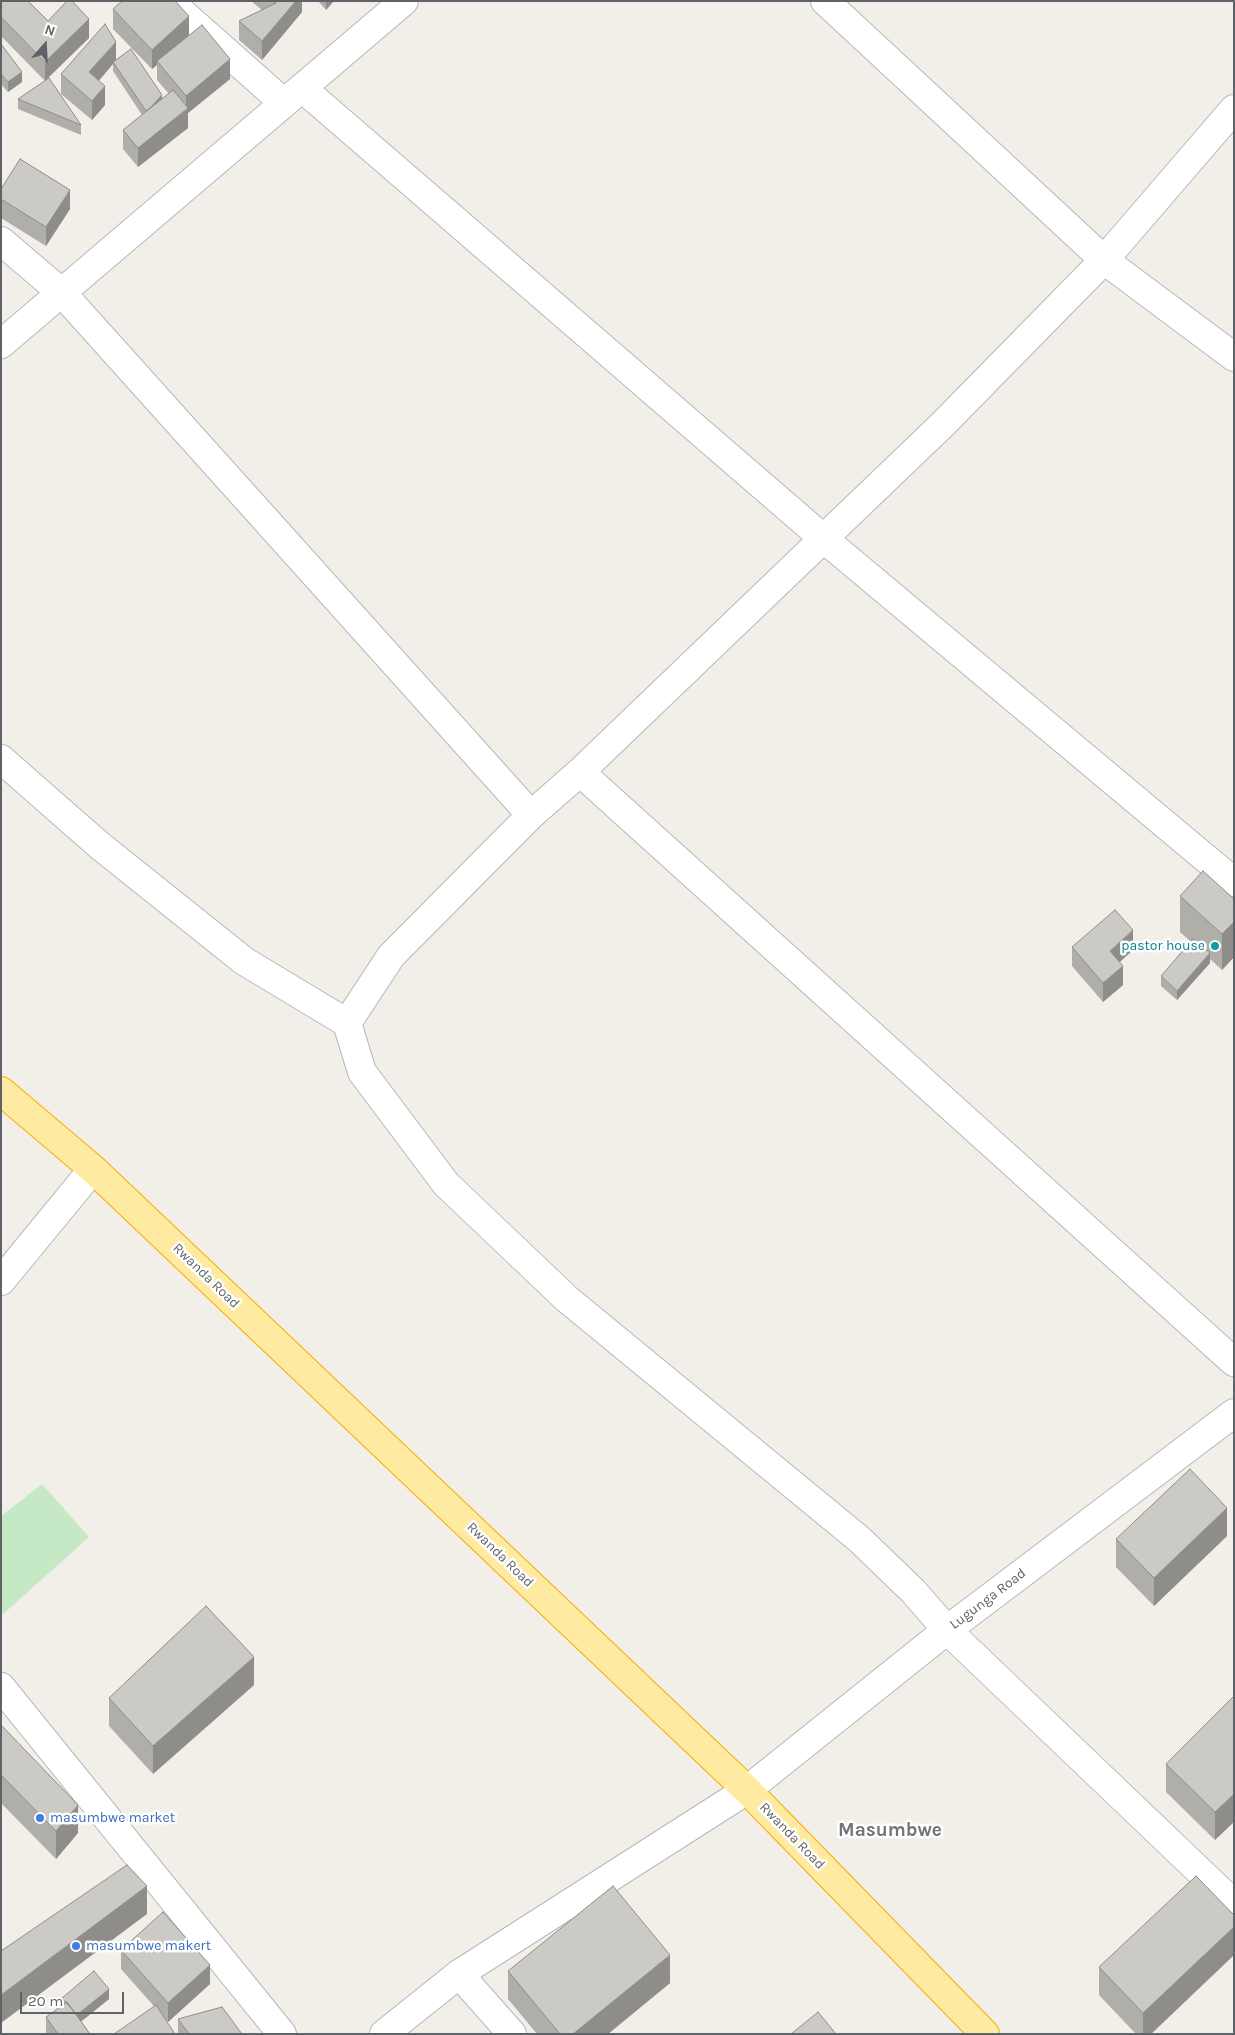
<!DOCTYPE html>
<html>
<head>
<meta charset="utf-8">
<style>
	body { margin:0 }
	#map { position:relative; width:1235px; height:2035px; overflow:hidden; background:#f1efe8; font-family:Karla,sans-serif }
	canvas { display:block }
	.frame { position:absolute; inset:0; border:2px solid #5f6368; pointer-events:none }
	.north { position:absolute; left:20px; top:20px; width:50px; height:50px; -webkit-text-stroke:4px #fff; paint-order:stroke; rotate:19deg; font-size:14px; font-weight:700; line-height:20px; text-align:center; color:#5f6368 }
	.north::after { content:''; display:block; margin:auto; width:18px; height:22px; background:#5f6368; clip-path:polygon(50% 0,100% 100%,50% 72%,0 100%) }
	.scale { position:absolute; left:20px; top:1992px; width:104px; height:22px; box-sizing:border-box; border:2px solid #5f6368; border-top:0; padding-left:6px; font-size:15px; line-height:18px; white-space:nowrap; color:#5f6368; -webkit-text-stroke:4px #fff; paint-order:stroke }
</style>
</head>
<body>
<div id="map">
<canvas width="1235" height="2035"></canvas>
<div class="frame"></div>
<div class="north">N</div>
<div class="scale">20 m</div>
</div>
<script>
const ctx = document.querySelector('canvas').getContext('2d');
ctx.lineJoin = 'round';
function fillPath(path, color) { ctx.fillStyle = color; ctx.fill(path, 'evenodd'); }
const shape = rows => new Path2D(rows.map(r => 'M' + r).join(''));
function strokePath(path, color, width, dash) { ctx.strokeStyle = color; ctx.lineWidth = width; ctx.lineCap = dash ? 'butt' : 'round'; ctx.setLineDash(dash || []); ctx.stroke(path); }
function label(font, color, halo, rows, align = 'center') {
  ctx.font = font + ' Karla,sans-serif'; ctx.lineWidth = 5; ctx.setLineDash([]); ctx.textBaseline = 'middle'; ctx.strokeStyle = halo; ctx.fillStyle = color; for (const [text, x, y, turn = 0] of rows) {
    ctx.save(); ctx.translate(x, y); ctx.rotate((+turn || 0) * Math.PI / 180); ctx.textAlign = isNaN(turn) ? turn : align; if (halo) ctx.strokeText(text, 0, 0); ctx.fillText(text, 0, 0); ctx.restore();
  }
}
fillPath(shape([
	[42,1484,89,1537,2,1615,1,1516]
]), '#c5e8c5');
const minor = shape([
	[169,1,284,103],
	[825,1,1104,260,1234,357],
	[302,88,824,539,1234,882],
	[1234,109,1104,260,943,424,580,772,531,815,391,956,347,1023,362,1072,446,1184,567,1299,859,1539,913,1591,947,1630,1234,1904],
	[1,241,62,293,531,815],
	[1,344,404,1],
	[1,759,99,845,244,961,347,1023],
	[580,772,1234,1362],
	[1,1281,93,1169],
	[1,1687,282,2034],
	[459,1974,512,2034]
]);
const tertiary = shape([
	[384,2034,459,1974,747,1790,947,1630,1234,1413]
]);
const trunk = shape([
	[1,1091,93,1169,747,1790,985,2034]
]);
strokePath(minor, '#b5b8bc', 30);
strokePath(tertiary, '#b5b8bc', 30);
strokePath(trunk, '#f9ab00', 30);
strokePath(minor, '#fff', 28);
strokePath(tertiary, '#fff', 28);
strokePath(trunk, '#feeaa1', 28);
fillPath(shape([
	[1,1,89,38,46,79,81,125,81,135,18,109,18,99,45,81,1,36],
	[251,1,302,1,302,12,262,60,239,40,239,21,262,10],
	[318,1,334,1,326,10],
	[113,9,189,35,183,40,230,79,188,113,188,128,138,167,123,149,123,130,142,115,113,71,113,64,99,81,105,105,92,120,61,94,61,74,116,60,162,99,169,94,157,80,157,65,152,69,113,29],
	[1,44,22,82,8,92,1,84],
	[1,189,70,209,46,246,1,218],
	[1180,896,1234,899,1234,957,1222,970,1210,959,1210,963,1177,1000,1161,986,1161,976,1191,942,1180,932],
	[1072,947,1133,950,1120,962,1123,985,1103,1002,1072,966],
	[1227,1536,1154,1606,1116,1567,1116,1539],
	[254,1685,153,1774,109,1726,109,1698],
	[1234,1696,1215,1840,1166,1792,1166,1764],
	[1,1725,78,1833,56,1859,1,1803],
	[1234,1915,1234,1955,1151,2034,1136,2034,1099,1995,1099,1967],
	[121,1950,210,1984,168,2022,121,1969],
	[508,1971,670,1983,608,2034,537,2034,508,1999],
	[62,1998,109,1999,81,2021,90,2034,46,2034,46,2017,62,2005],
	[178,2019,242,2034,178,2034]
]), '#afaea9');
fillPath(shape([
	[296,1,302,1,302,12,262,60,262,41],
	[326,1,334,1,326,10],
	[189,16,189,35,159,63,157,61,157,65,152,69,152,50],
	[89,19,89,38,45,81,45,62],
	[116,42,116,61,113,62,113,64,89,91,89,72],
	[230,59,230,79,188,113,188,128,138,167,138,148,186,110,186,96],
	[22,72,22,82,8,92,8,82],
	[105,86,105,105,92,120,92,101],
	[162,95,162,105,147,112],
	[70,190,70,209,46,246,46,227],
	[1234,922,1234,957,1222,970,1222,934],
	[1133,930,1133,950,1110,970,1110,951],
	[1210,953,1210,963,1177,1000,1177,991],
	[1123,966,1123,985,1103,1002,1103,983],
	[1227,1508,1227,1536,1154,1606,1154,1578],
	[254,1657,254,1685,153,1774,153,1746],
	[1234,1794,1234,1822,1215,1840,1215,1812],
	[78,1805,78,1833,56,1859,56,1831],
	[147,1886,147,1914,1,2023,1,1995],
	[1234,1927,1234,1955,1151,2034,1143,2034,1143,2013],
	[670,1955,670,1983,608,2034,573,2034],
	[210,1965,210,1984,168,2022,168,2003],
	[109,1989,109,1999,77,2025,77,2015]
]), '#8f8d8a');
const building = shape([
	[1,1,28,1,48,21,67,1,72,1,89,19,45,62,1,17,1,1],
	[122,1,175,1,189,16,152,50,113,9,122,1],
	[274,1,296,1,262,41,239,21,276,3,274,1],
	[105,24,116,42,89,72,105,86,92,101,61,74,105,24],
	[202,25,230,59,186,96,157,61,202,25],
	[1,44,22,72,8,82,1,74,1,44],
	[131,49,162,95,151,107,146,111,113,62,131,49],
	[49,78,81,125,18,99,49,78],
	[173,90,188,108,138,148,123,130,173,90],
	[20,159,70,190,46,227,1,199,1,189,20,159],
	[1203,871,1234,899,1234,922,1222,934,1180,896,1203,871],
	[1115,910,1133,930,1110,951,1123,966,1103,983,1072,947,1115,910],
	[1193,939,1210,953,1177,991,1161,976,1193,939],
	[1190,1469,1227,1508,1154,1578,1116,1539,1190,1469],
	[206,1606,254,1657,153,1746,109,1698,206,1606],
	[1234,1696,1234,1794,1215,1812,1166,1764,1234,1696],
	[1,1725,78,1805,56,1831,1,1775,1,1725],
	[127,1865,147,1886,1,1995,1,1951,127,1865],
	[1196,1876,1234,1915,1234,1927,1143,2013,1099,1967,1196,1876],
	[613,1886,670,1955,573,2034,560,2034,508,1971,613,1886],
	[163,1912,210,1965,168,2003,121,1950,163,1912],
	[94,1971,109,1989,77,2015,62,1998,94,1971],
	[67,2002,90,2034,58,2034,46,2017,67,2002],
	[156,2005,175,2034,114,2034,156,2005],
	[222,2007,242,2034,189,2034,178,2019,222,2007],
	[818,2012,836,2034,791,2034,818,2012]
]);
fillPath(building, '#cccac5');
strokePath(building, '#8f8d8a', 1);
for (const [x, y, r, color] of [
	[1215,946,5,"#0f9aa8"],
	[40,1818,5,"#3f7fe0"],
	[76,1946,5,"#3f7fe0"]
]) { const dot = new Path2D(); dot.arc(x, y, r, 0, 2 * Math.PI); ctx.fillStyle = color; ctx.fill(dot); strokePath(dot, '#fff', 2); }
label('14px', '#0d838f', '#fff', [
	["pastor house",1205,946]
], 'right');
label('14px', '#5f6368', '#fff', [
	["Rwanda Road",206,1276,44],
	["Rwanda Road",500,1555,44],
	["Lugunga Road",988,1599,-37],
	["Rwanda Road",792,1836,46]
]);
label('14px', '#366cbe', '#fff', [
	["masumbwe market",50,1818],
	["masumbwe makert",86,1946]
], 'left');
label('bold 19px', '#70757a', '#fff', [
	["Masumbwe",890,1831]
]);
</script>
</body>
</html>
